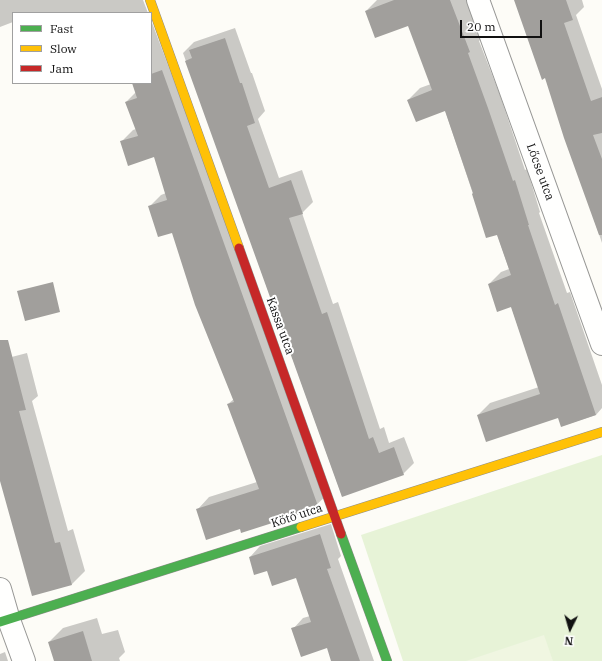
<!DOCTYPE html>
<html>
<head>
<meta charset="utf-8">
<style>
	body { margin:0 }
	#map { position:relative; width:602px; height:661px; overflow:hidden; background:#fdfcf7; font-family:"IBM Plex Serif",serif }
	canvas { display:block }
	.legend { position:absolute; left:12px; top:12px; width:140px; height:72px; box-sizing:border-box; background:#fff; border:1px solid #a0a0a0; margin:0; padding:5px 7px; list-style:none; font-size:12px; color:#111 }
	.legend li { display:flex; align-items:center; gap:8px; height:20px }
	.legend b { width:20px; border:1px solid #a0a0a0 }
	.north { position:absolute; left:550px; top:609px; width:40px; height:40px; -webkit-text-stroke:3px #fff; paint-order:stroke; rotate:185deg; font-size:11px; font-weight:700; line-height:16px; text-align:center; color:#111 }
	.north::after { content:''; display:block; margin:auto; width:14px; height:18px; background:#111; clip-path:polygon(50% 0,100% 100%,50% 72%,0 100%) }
	.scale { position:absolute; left:460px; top:20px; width:82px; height:18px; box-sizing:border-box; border:2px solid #111; border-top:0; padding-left:5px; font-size:12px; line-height:14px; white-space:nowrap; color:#111; -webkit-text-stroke:3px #fff; paint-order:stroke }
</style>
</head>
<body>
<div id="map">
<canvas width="602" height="661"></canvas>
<ul class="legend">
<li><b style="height:5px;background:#4caf50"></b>Fast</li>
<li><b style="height:5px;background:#ffc107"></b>Slow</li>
<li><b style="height:5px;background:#c62828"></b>Jam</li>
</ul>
<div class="north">N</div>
<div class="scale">20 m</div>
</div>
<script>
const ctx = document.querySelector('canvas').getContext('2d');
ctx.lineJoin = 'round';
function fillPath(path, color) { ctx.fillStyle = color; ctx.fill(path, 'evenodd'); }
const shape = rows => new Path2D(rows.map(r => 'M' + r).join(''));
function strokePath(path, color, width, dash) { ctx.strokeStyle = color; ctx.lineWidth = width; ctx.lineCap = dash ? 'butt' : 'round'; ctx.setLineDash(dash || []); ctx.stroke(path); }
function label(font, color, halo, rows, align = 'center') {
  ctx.font = font + ' "IBM Plex Serif",serif'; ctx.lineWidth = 4; ctx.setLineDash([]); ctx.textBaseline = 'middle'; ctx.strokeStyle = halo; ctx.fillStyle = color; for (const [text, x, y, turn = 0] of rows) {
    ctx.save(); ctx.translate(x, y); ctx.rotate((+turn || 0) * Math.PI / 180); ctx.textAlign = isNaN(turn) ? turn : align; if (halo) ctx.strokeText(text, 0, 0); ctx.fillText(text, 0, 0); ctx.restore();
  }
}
fillPath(shape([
	[602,455,602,661,403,661,361,535]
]), '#e7f3d7');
fillPath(shape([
	[544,635,553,661,466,661]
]), '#f0f6e1');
fillPath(shape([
	[0,0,143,0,148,13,13,13,13,22,0,27],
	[377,0,466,0,481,39,479,41,500,95,525,170,527,169,540,212,539,213,567,293,570,292,602,385,602,408,596,415,562,426,559,417,478,415,490,403,539,387,511,306,489,284,501,272,509,269,497,234,473,194,445,110,408,100,420,88,431,84,408,24,366,11],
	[515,0,582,0,584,7,576,15,602,89,602,243,546,77],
	[151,20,329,493,312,509,241,528,198,509,209,497,257,482,228,404,234,399,172,231,149,207,161,195,166,193,155,156,121,142,133,130,136,129,126,102,136,92,133,83,151,83],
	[235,28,251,73,252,73,265,111,258,119,279,178,302,170,313,202,302,213,333,304,338,302,380,429,384,427,389,443,404,437,414,463,403,474,342,496,183,53,194,42],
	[27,353,38,396,32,401,68,531,73,529,85,571,72,584,33,595,0,476,0,360],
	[331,524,341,556,338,559,374,661,333,661,327,646,293,629,303,618,310,616,297,577,268,570,250,557,260,546],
	[97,618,102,634,118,630,125,652,119,658,120,661,55,661,49,642,63,628],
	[5,652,8,661,0,661,0,654]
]), '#0003');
fillPath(shape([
	[394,0,450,0,470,52,468,53,488,108,513,181,515,180,529,225,528,225,555,305,558,303,596,415,561,427,558,418,486,442,477,415,540,394,511,307,497,312,488,284,511,275,497,235,486,238,472,194,473,193,445,111,416,122,407,100,432,90,408,26,375,38,365,11],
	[514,0,566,0,573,20,564,23,591,101,602,97,602,133,593,135,602,159,602,235,599,235,564,138,545,78,542,80],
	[225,38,240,83,242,83,255,123,247,126,269,188,291,180,303,214,289,218,322,314,327,312,369,439,373,437,379,453,394,447,404,475,342,497,185,61,192,58,189,50],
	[162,70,318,506,312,508,313,510,241,533,240,529,206,540,196,509,259,489,227,404,234,402,195,305,172,233,158,237,148,206,167,200,154,157,128,166,120,141,138,136,125,102,137,98,132,83,151,83,151,74],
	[53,282,60,312,25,321,17,291],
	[0,340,8,340,26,410,19,411,55,543,60,542,72,585,32,596,0,481],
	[320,534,331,568,327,569,360,661,331,661,327,648,301,657,291,628,311,622,296,578,272,586,267,571,254,575,249,557],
	[83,631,92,661,54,661,48,642]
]), '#a19f9c');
const street = shape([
	[478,0,602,344],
	[0,589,9,620,24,661]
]);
const fast = shape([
	[341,534,387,661],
	[0,622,301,527]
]);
const slow = shape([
	[150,0,239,248],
	[301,527,602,432]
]);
const jam = shape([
	[239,248,341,534]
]);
strokePath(street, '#979795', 24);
strokePath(fast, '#8e8d8b', 10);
strokePath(slow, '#8e8d8b', 10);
strokePath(jam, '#8e8d8b', 10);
strokePath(street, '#fffffe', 22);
strokePath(fast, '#4caf50', 9);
strokePath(slow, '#ffc107', 9);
strokePath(jam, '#c62828', 9);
label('12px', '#111', '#fff', [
	["Lőcse utca",540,172,70],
	["Kassa utca",280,326,70],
	["Kötő utca",297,516,-18]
]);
</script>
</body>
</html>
